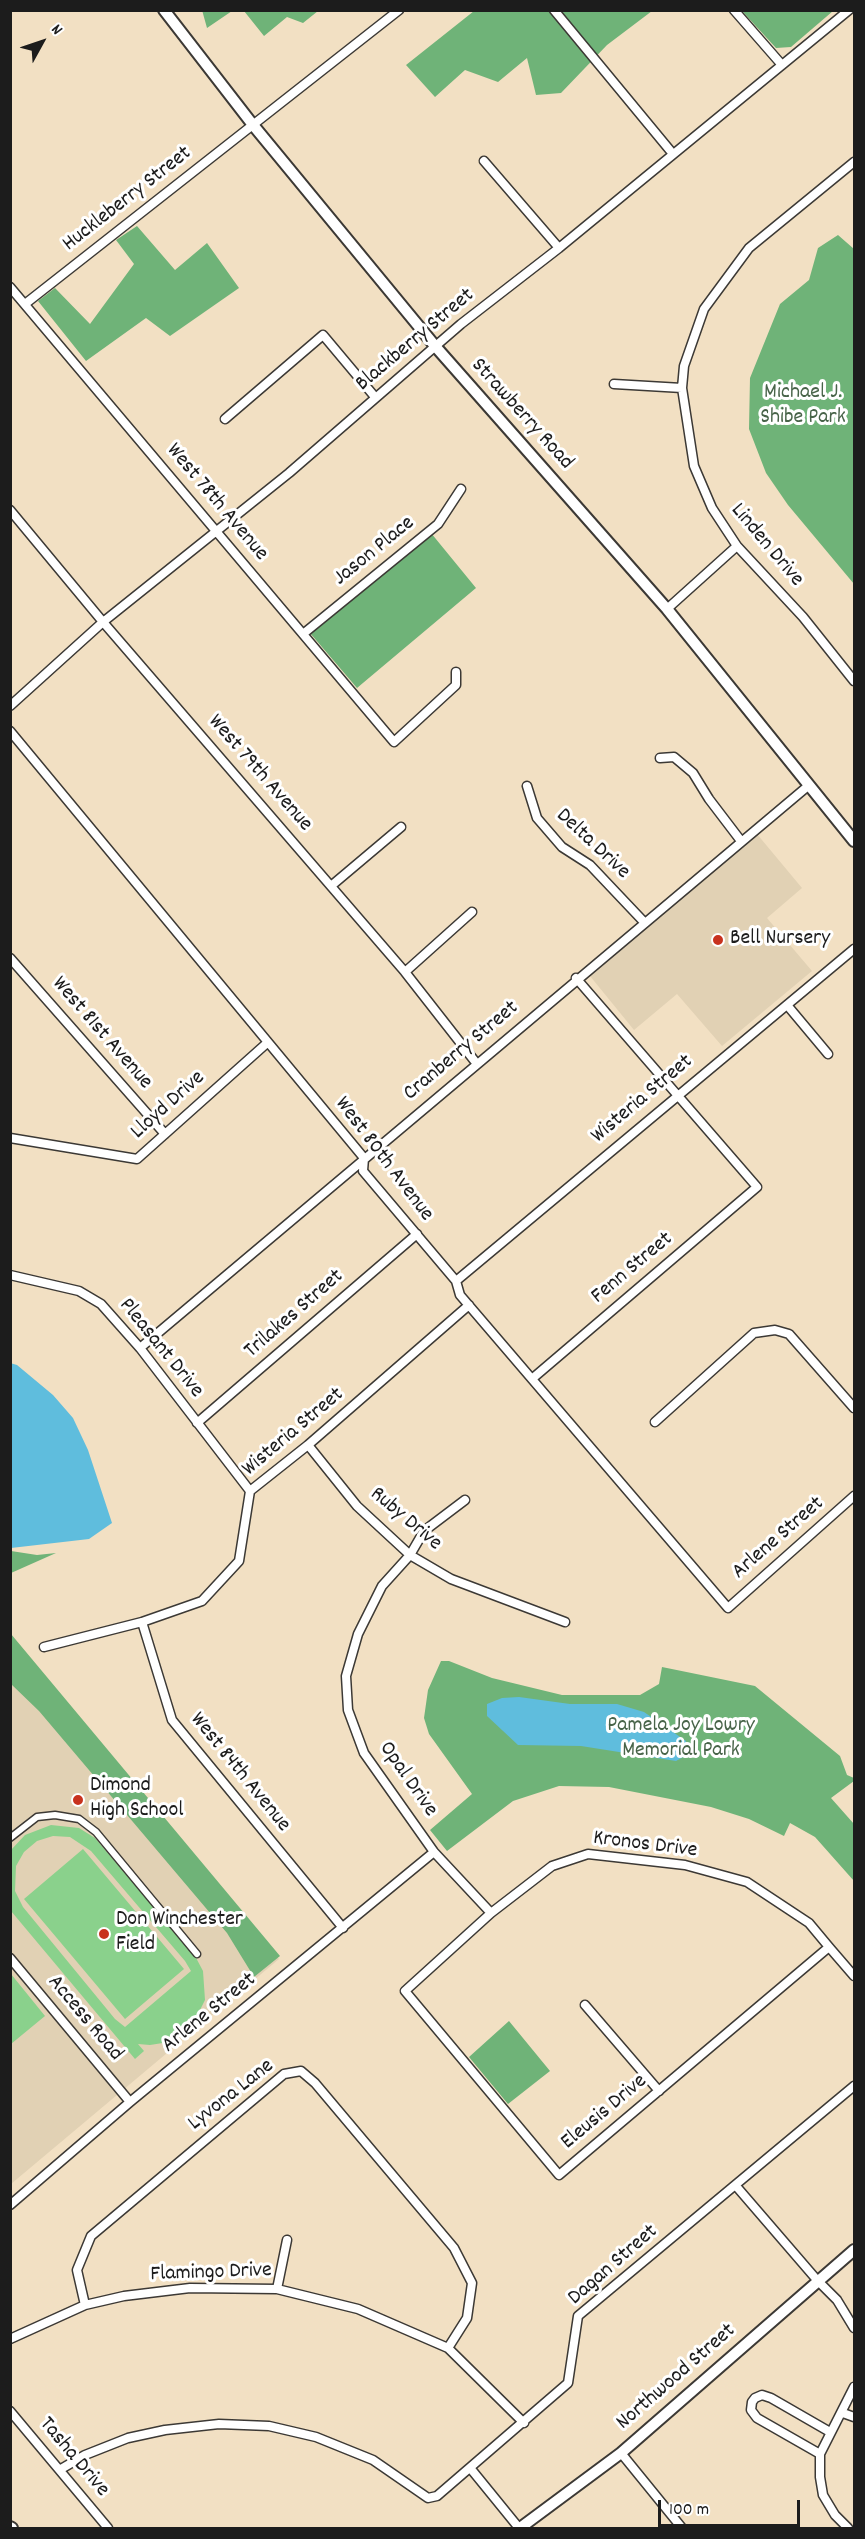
<!DOCTYPE html>
<html>
<head>
<meta charset="utf-8">
<style>
	body { margin:0 }
	#map { position:relative; width:865px; height:2539px; overflow:hidden; background:#f2e0c3; font-family:Dekko,sans-serif }
	canvas { display:block }
	.frame { position:absolute; inset:0; border:12px solid #1c1c1c; pointer-events:none }
	.north { position:absolute; left:12px; top:12px; width:60px; height:60px; -webkit-text-stroke:4px #fff; paint-order:stroke; rotate:50deg; font-size:16px; font-weight:700; line-height:24px; text-align:center; color:#1c1c1c }
	.north::after { content:''; display:block; margin:auto; width:21px; height:27px; background:#1c1c1c; clip-path:polygon(50% 0,100% 100%,50% 72%,0 100%) }
	.scale { position:absolute; left:658px; top:2500px; width:142px; height:27px; box-sizing:border-box; border:3px solid #1c1c1c; border-top:0; padding-left:8px; font-size:18px; line-height:21px; white-space:nowrap; color:#1c1c1c; -webkit-text-stroke:4px #fff; paint-order:stroke }
</style>
</head>
<body>
<div id="map">
<canvas width="865" height="2539"></canvas>
<div class="frame"></div>
<div class="north">N</div>
<div class="scale">100 m</div>
</div>
<script>
const ctx = document.querySelector('canvas').getContext('2d');
ctx.lineJoin = 'round';
function fillPath(path, color) { ctx.fillStyle = color; ctx.fill(path, 'evenodd'); }
const shape = rows => new Path2D(rows.map(r => 'M' + r).join(''));
function strokePath(path, color, width, dash) { ctx.strokeStyle = color; ctx.lineWidth = width; ctx.lineCap = dash ? 'butt' : 'round'; ctx.setLineDash(dash || []); ctx.stroke(path); }
function label(font, color, halo, rows, align = 'center') {
  ctx.font = font + ' Dekko,sans-serif'; ctx.lineWidth = 6; ctx.setLineDash([]); ctx.textBaseline = 'middle'; ctx.strokeStyle = halo; ctx.fillStyle = color; for (const [text, x, y, turn = 0] of rows) {
    ctx.save(); ctx.translate(x, y); ctx.rotate((+turn || 0) * Math.PI / 180); ctx.textAlign = isNaN(turn) ? turn : align; if (halo) ctx.strokeText(text, 0, 0); ctx.fillText(text, 0, 0); ctx.restore();
  }
}
fillPath(shape([
	[757,834,802,888,767,918,812,971,722,1046,677,994,634,1030,590,976],
	[10,1641,279,1959,11,2184,10,2184]
]), '#e1d1b4');
fillPath(shape([
	[51,1825,79,1828,95,1838,194,1954,203,1971,205,2000,192,2026,169,2042,150,2045,138,2044,144,2051,135,2059,11,1911,11,1850,25,1835],
	[53,1836,70,1837,91,1851,185,1961,191,1971,125,2027,115,2019,23,1907,15,1891,16,1866,24,1852,37,1841],
	[83,1849,184,1969,125,2019,24,1899],
	[11,1974,45,2016,11,2044,10,2044]
]), '#8ad18c');
fillPath(shape([
	[202,10,232,10,232,11,207,28],
	[244,11,318,11,303,23,287,17,264,36],
	[474,11,652,11,607,45,561,93,536,95,527,58,498,82,465,70,435,97,406,65],
	[742,11,833,11,791,47,776,48],
	[137,226,175,270,207,243,239,288,170,336,146,318,86,361,38,301,55,288,90,324,134,264,116,240],
	[838,235,854,249,854,584,788,505,766,473,749,429,750,378,780,304,809,280,818,248],
	[431,533,476,588,357,688,310,633],
	[11,1551,37,1555,56,1553,11,1573],
	[11,1634,280,1956,254,1977,227,1933,39,1711,11,1684],
	[441,1661,449,1661,492,1678,562,1695,640,1695,659,1684,662,1667,755,1686,840,1756,847,1775,854,1778,854,1781,831,1798,854,1824,854,1881,815,1837,790,1823,784,1836,749,1819,711,1807,609,1787,559,1786,513,1801,447,1851,430,1830,472,1794,429,1734,424,1718,428,1690],
	[509,2021,550,2071,508,2104,469,2057]
]), '#6fb378');
fillPath(shape([
	[10,1363,17,1365,53,1395,73,1418,88,1450,112,1523,89,1539,11,1548],
	[519,1697,570,1704,617,1704,644,1712,686,1741,687,1755,676,1761,581,1746,518,1745,487,1716,487,1704,502,1698]
]), '#5fbddd');
const pedestrian = shape([
	[10,1838,37,1817,55,1815,79,1819,96,1832,197,1954]
]);
const minor = shape([
	[554,10,673,154],
	[734,10,782,65],
	[484,161,559,248],
	[854,162,749,248,704,309,684,366,682,388,694,466,712,508,737,546,803,617,854,681],
	[10,287,394,742,456,685,456,672],
	[25,304,399,10],
	[614,384,682,388],
	[225,419,323,335,375,397],
	[10,510,103,622,405,972,477,1064],
	[667,609,737,546],
	[303,634,438,524,461,489],
	[10,706,103,622,289,473,461,324,559,248,849,10],
	[10,731,364,1158,363,1171,456,1281,460,1295,728,1608,854,1496],
	[660,758,674,757,693,773,709,799,741,841],
	[527,786,537,818,562,847,590,865,644,922],
	[331,886,401,827],
	[10,958,165,1134],
	[405,972,472,912],
	[787,1005,828,1054],
	[10,1138,137,1159,267,1043],
	[10,1275,79,1291,101,1304,140,1348,250,1491],
	[456,1281,854,949],
	[140,1348,808,786],
	[533,1378,757,1187,576,978],
	[655,1422,754,1333,775,1330,789,1334,854,1408],
	[197,1423,417,1234],
	[308,1445,357,1506,410,1555,451,1579,565,1622],
	[465,1500,424,1531,410,1555,382,1586,358,1634,346,1676,348,1710,364,1753,434,1852,491,1913],
	[142,1622,172,1720,343,1928],
	[44,1647,142,1622,202,1601,239,1561,250,1491,308,1445,469,1305],
	[829,1947,559,2175,405,1991,491,1913,552,1866,588,1854,685,1865,747,1882,809,1923,829,1947,854,1976],
	[10,1958,130,2102],
	[585,2005,659,2091],
	[736,2186,817,2280,837,2300,854,2328],
	[10,2205,130,2102,434,1852],
	[277,2289,287,2240],
	[85,2305,77,2270,91,2236,284,2074,301,2071,315,2083,454,2248,472,2283,467,2318,448,2348],
	[10,2339,85,2305,124,2296,190,2288,277,2289,358,2309,448,2348,524,2423],
	[10,2411,108,2528],
	[843,2413,854,2417],
	[621,2453,682,2528],
	[820,2454,757,2418,751,2410,752,2402,755,2398,762,2395,771,2398,830,2432],
	[61,2469,85,2455,128,2438,165,2430,219,2424,269,2426,316,2437,373,2460,428,2498,437,2496,568,2383,578,2316,854,2086],
	[471,2469,519,2528],
	[848,2528,835,2515,823,2495,820,2477,820,2454,854,2387]
]);
const tertiary = shape([
	[164,10,253,125,435,346,667,609,854,841],
	[10,2527,12,2528],
	[520,2528,621,2453,854,2250]
]);
strokePath(pedestrian, '#3c3935', 9);
strokePath(minor, '#3c3935', 11);
strokePath(tertiary, '#3c3935', 14);
strokePath(pedestrian, '#fff', 6);
strokePath(minor, '#fff', 8);
strokePath(tertiary, '#fff', 10);
for (const [x, y, r, color] of [
	[718,940,6,"#c8321e"],
	[78,1800,6,"#c8321e"],
	[104,1934,6,"#c8321e"]
]) { const dot = new Path2D(); dot.arc(x, y, r, 0, 2 * Math.PI); ctx.fillStyle = color; ctx.fill(dot); strokePath(dot, '#fff', 2); }
label('22px', '#1c1c1c', '#fff', [
	["Huckleberry Street",128,200,-38],
	["Blackberry Street",416,341,-40],
	["Strawberry Road",521,415,48],
	["West 78th Avenue",216,503,50],
	["Linden Drive",766,546,50],
	["Jason Place",375,552,-39],
	["West 79th Avenue",259,774,49],
	["Delta Drive",592,845,43],
	["West 81st Avenue",101,1034,49],
	["Cranberry Street",462,1052,-40],
	["Wisteria Street",643,1100,-40],
	["Lloyd Drive",169,1106,-42],
	["West 80th Avenue",383,1160,53],
	["Fenn Street",633,1269,-40],
	["Trilakes Street",295,1315,-41],
	["Pleasant Drive",160,1349,51],
	["Wisteria Street",294,1433,-40],
	["Ruby Drive",405,1520,40],
	["Arlene Street",779,1539,-41],
	["West 84th Avenue",239,1773,51],
	["Opal Drive",407,1780,55],
	["Kronos Drive",645,1846,7],
	["Arlene Street",210,2014,-39],
	["Access Road",84,2019,50],
	["Lyvona Lane",232,2096,-38],
	["Eleusis Drive",605,2113,-40],
	["Dagan Street",614,2266,-41],
	["Flamingo Drive",211,2274,-2],
	["Northwood Street",677,2378,-41],
	["Tasha Drive",73,2458,50]
]);
label('22px', '#486449', '#fff', [
	["Michael J.",803,394],
	["Shibe Park",803,419],
	["Pamela Joy Lowry",681,1727],
	["Memorial Park",681,1752]
]);
label('22px', '#1c1c1c', '#fff', [
	["Bell Nursery",730,940],
	["Dimond",90,1787],
	["High School",90,1812],
	["Don Winchester",116,1921],
	["Field",116,1946]
], 'left');
</script>
</body>
</html>
